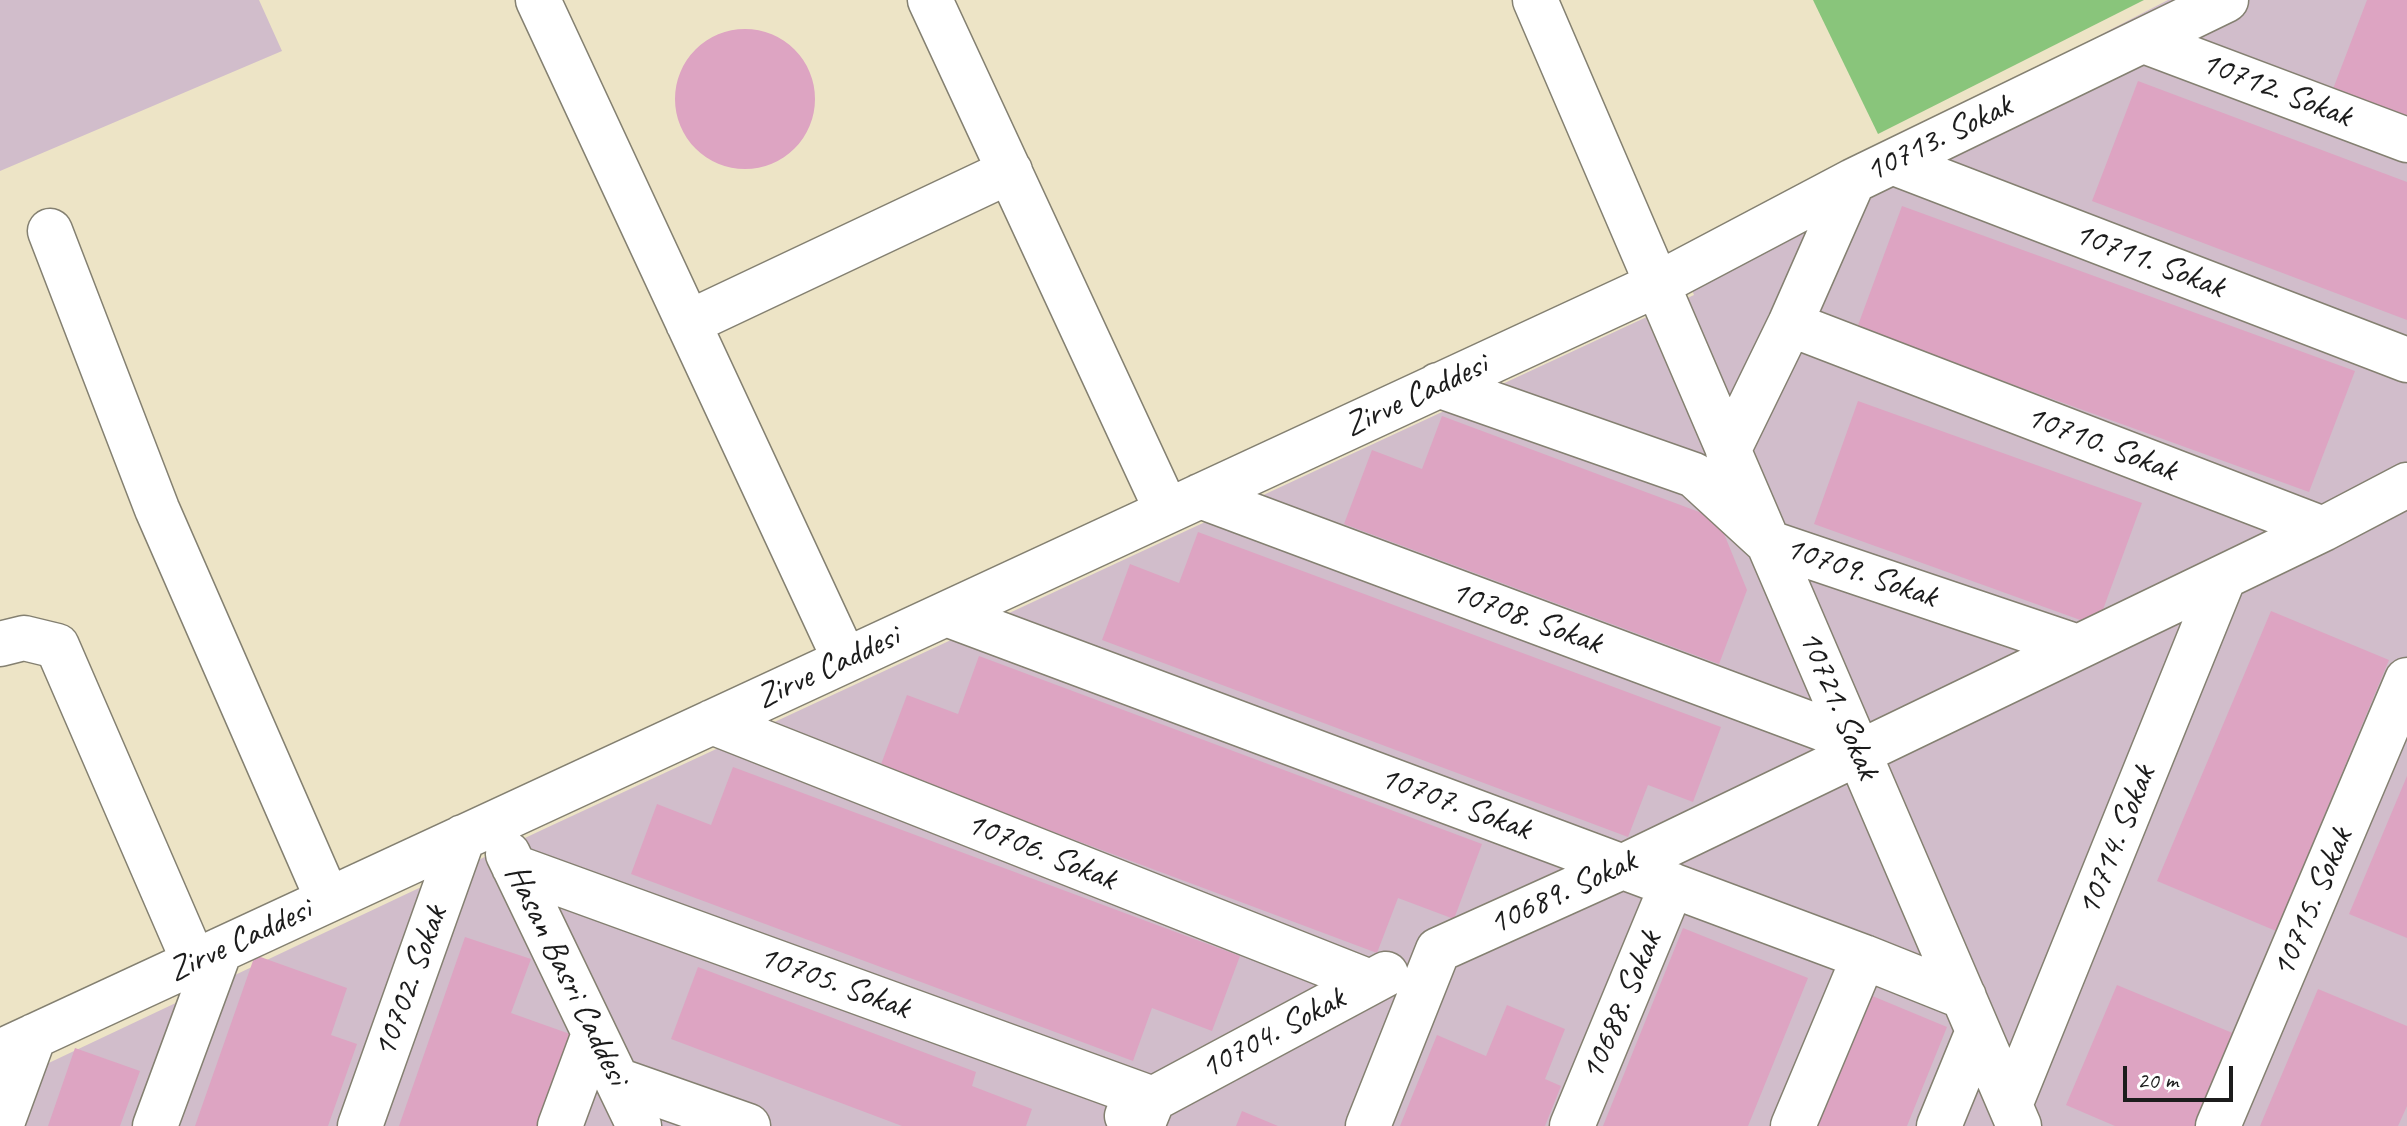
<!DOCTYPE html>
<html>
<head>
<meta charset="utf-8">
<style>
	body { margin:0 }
	#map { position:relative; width:2407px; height:1126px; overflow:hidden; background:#ede4c6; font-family:Caveat,sans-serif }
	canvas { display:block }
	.scale { position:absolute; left:2123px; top:1066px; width:110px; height:36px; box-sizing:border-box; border:4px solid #1c1c1c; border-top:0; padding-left:10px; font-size:24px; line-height:28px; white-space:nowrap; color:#1c1c1c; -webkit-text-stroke:6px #fff; paint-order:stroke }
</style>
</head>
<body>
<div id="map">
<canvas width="2407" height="1126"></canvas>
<div class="scale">20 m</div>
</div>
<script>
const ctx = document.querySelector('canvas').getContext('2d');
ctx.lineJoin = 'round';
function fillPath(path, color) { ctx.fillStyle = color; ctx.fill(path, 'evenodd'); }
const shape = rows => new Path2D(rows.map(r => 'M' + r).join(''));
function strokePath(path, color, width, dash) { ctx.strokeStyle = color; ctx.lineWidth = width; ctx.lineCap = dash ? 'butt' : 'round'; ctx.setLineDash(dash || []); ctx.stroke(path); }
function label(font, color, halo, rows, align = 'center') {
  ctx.font = font + ' Caveat,sans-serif'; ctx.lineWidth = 6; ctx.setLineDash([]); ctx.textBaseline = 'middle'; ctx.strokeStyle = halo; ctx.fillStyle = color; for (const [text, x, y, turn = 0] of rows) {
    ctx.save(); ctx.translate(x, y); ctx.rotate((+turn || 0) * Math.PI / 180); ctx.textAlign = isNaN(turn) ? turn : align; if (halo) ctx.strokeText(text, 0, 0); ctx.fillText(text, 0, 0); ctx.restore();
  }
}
fillPath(shape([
	[0,0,259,0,282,51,0,171],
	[2168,0,2407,0,2407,1126,0,1126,0,1086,544,829,1694,295,1677,253]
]), '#d1bdcb');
fillPath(shape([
	[1813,0,2144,0,1878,134]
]), '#89c57b');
fillPath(shape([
	[2367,0,2407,0,2407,117,2333,89],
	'675 99a70 70 0 1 1 140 0a70 70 0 1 1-140 0Z',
	[2138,81,2407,182,2407,320,2092,201],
	[1902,206,2355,371,2309,492,1857,328],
	[1858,401,2142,503,2097,626,1814,524],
	[1442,416,1718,519,1747,590,1719,664,1344,524,1372,450,1422,469],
	[1198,532,1721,727,1693,802,1648,785,1628,837,1102,640,1130,564,1179,583],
	[2271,611,2389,660,2276,931,2157,881],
	[979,656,1482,844,1454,919,1398,898,1377,953,880,767,907,695,958,714],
	[733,767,1240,956,1212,1031,1152,1008,1133,1061,631,874,657,804,711,825],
	[2407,776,2407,938,2349,914],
	[1683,928,1808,978,1748,1126,1603,1126],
	[465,937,531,959,511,1013,570,1034,537,1126,399,1126],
	[255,955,347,988,331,1035,357,1044,328,1126,195,1126],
	[698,967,976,1072,972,1086,1032,1109,1026,1126,902,1126,671,1039],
	[2117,985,2235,1034,2197,1126,2115,1126,2066,1105],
	[2318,989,2407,1026,2407,1106,2398,1126,2260,1126],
	[1870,995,1947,1027,1907,1126,1817,1126],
	[1507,1005,1565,1029,1545,1079,1561,1086,1545,1126,1400,1126,1437,1035,1486,1056],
	[75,1048,140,1071,120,1126,48,1126],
	[1242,1111,1278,1126,1236,1126]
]), '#dda4c2');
const minor = shape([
	[538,0,845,660],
	[930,0,1167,511],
	[1535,0,2019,1126],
	[2144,41,2407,140],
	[1892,162,2407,360],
	[50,231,157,509,328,900],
	[688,323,1010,171],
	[1790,324,2323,529,2407,485],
	[1438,385,1694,475,1767,542,2078,647],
	[1728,451,1790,324,1853,181],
	[1200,496,1853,740],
	[946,614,1864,957,1964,997],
	[0,644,24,638,57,646,194,962],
	[712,722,1370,982],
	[508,854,639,1126],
	[514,867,1153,1099,1142,1126],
	[0,1052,1656,285,1853,181,2226,0],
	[617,1080,748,1126],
	[2010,1105,2224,577],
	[1127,1116,1153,1099,1386,974],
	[1,1126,34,1036],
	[155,1126,220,950],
	[360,1126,463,837],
	[560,1126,594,1034],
	[1368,1126,1438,950,1622,867,2323,529],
	[1572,1126,1672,885],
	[1793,1126,1864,957],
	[1939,1126,1978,1031],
	[2218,1126,2407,680]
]);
strokePath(minor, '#848071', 47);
strokePath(minor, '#fff', 44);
label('34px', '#1c1c1c', '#fff', [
	["10712. Sokak",2276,90,21],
	["10713. Sokak",1939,139,-26],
	["10711. Sokak",2149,261,21],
	["Zirve Caddesi",1416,396,-25],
	["10710. Sokak",2101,444,21],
	["10709. Sokak",1861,573,19],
	["10708. Sokak",1526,618,20],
	["Zirve Caddesi",828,668,-25],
	["10721. Sokak",1838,705,67],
	["10707. Sokak",1455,804,20],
	["10714. Sokak",2117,841,-68],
	["10706. Sokak",1041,852,22],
	["10689. Sokak",1563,893,-25],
	["10715. Sokak",2313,903,-67],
	["Zirve Caddesi",240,941,-25],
	["Hasan Basri Caddesi",566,975,64],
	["10702. Sokak",411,982,-70],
	["10705. Sokak",834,983,20],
	["10688. Sokak",1622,1006,-67],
	["10704. Sokak",1273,1034,-28]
]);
</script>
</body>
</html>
